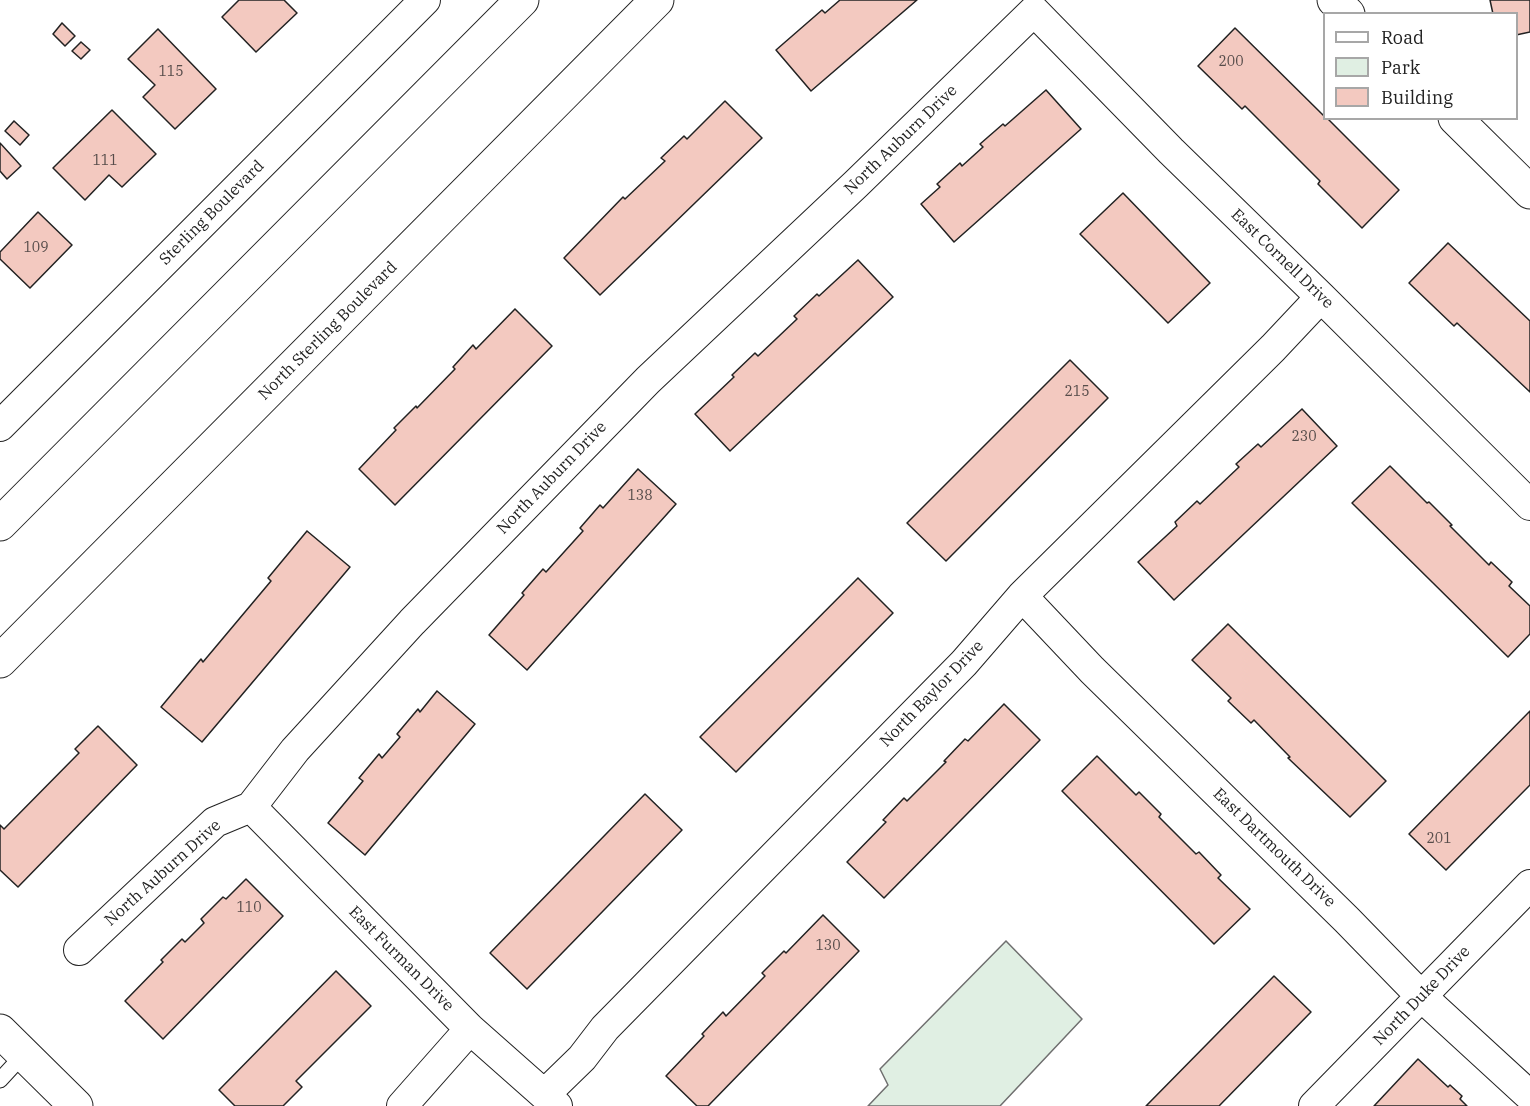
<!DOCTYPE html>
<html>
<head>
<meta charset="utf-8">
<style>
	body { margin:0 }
	#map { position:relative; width:1530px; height:1106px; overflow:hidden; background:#fff; font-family:"IBM Plex Serif",serif }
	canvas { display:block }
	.legend { position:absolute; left:1323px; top:12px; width:195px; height:108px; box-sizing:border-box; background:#fff; border:2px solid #a7a7a7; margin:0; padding:8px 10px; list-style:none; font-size:18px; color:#222 }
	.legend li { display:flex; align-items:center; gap:12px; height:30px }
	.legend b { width:30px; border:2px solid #a7a7a7 }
</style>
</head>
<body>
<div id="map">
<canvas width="1530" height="1106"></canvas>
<ul class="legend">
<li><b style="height:8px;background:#fff"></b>Road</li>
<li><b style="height:16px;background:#e0efe3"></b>Park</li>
<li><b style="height:16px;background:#f3c9c0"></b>Building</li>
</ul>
</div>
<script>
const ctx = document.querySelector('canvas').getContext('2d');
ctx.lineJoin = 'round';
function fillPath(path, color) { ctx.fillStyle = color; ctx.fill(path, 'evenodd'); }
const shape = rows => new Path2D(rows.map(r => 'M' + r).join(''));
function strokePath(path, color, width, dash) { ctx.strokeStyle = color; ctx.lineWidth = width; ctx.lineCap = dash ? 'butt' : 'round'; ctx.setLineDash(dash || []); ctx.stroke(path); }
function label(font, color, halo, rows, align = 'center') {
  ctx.font = font + ' "IBM Plex Serif",serif'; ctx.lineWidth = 4.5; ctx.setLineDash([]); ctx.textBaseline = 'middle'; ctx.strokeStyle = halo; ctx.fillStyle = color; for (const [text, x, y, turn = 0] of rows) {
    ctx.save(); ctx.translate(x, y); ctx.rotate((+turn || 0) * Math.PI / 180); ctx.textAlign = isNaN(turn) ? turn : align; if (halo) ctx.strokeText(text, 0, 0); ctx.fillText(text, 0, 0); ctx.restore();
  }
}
const green = shape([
	[1006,941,1082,1019,1000,1106,868,1106,888,1085,880,1069,1006,941]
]);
fillPath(green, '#e0efe3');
strokePath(green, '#6f6f6f', 1.5);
const building = shape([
	[239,0,284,0,297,13,256,52,222,17,239,0],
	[840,0,917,0,811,91,776,50,822,10,825,13,840,0],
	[1490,0,1530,0,1530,32,1516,35,1516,14,1493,14,1490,0],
	[62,23,75,36,65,46,53,34,62,23],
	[1235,28,1324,116,1324,118,1327,118,1399,190,1362,228,1318,184,1320,181,1245,106,1242,109,1198,66,1235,28],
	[158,29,216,89,175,129,143,97,155,85,128,59,158,29],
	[81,42,90,50,81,59,72,51,81,42],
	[1046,90,1081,129,954,242,921,204,940,187,937,184,960,163,962,166,983,147,980,144,1003,124,1005,126,1046,90],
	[725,101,762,138,600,295,564,258,623,197,625,199,665,161,661,158,684,136,687,139,725,101],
	[112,110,156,154,122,187,109,175,85,200,53,168,112,110],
	[14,121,29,135,20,145,5,131,14,121],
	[0,143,21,166,7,179,0,171,0,143],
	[1123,193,1210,283,1168,323,1080,234,1123,193],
	[38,212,72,245,30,288,0,259,0,252,38,212],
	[1448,243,1530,321,1530,392,1457,323,1454,326,1409,283,1448,243],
	[858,260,893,297,730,451,695,414,734,377,732,375,755,353,758,356,797,319,794,316,817,294,819,296,858,260],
	[515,309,552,346,395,505,359,469,396,430,394,428,416,406,417,408,455,369,453,367,473,345,476,349,515,309],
	[1070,360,1108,398,946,561,907,523,1070,360],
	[1302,409,1337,446,1174,600,1138,562,1177,526,1175,522,1197,501,1200,504,1239,467,1236,464,1258,444,1261,447,1302,409],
	[1390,466,1427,503,1429,502,1452,525,1450,526,1489,565,1491,562,1512,582,1509,586,1530,606,1530,634,1508,657,1352,503,1390,466],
	[638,469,676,504,527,670,489,635,524,595,522,593,543,569,546,572,583,531,580,528,600,505,603,508,638,469],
	[307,531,350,567,202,742,161,707,201,659,203,662,271,581,268,578,307,531],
	[858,578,893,613,736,772,700,737,858,578],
	[1228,624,1386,781,1350,817,1288,758,1290,757,1254,720,1251,723,1228,701,1231,698,1192,660,1228,624],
	[437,691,475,724,365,855,328,823,363,781,359,778,379,754,382,758,400,737,397,734,418,709,420,712,437,691],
	[1004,704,1040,740,884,898,847,862,886,822,883,820,904,798,907,801,946,762,944,761,965,739,968,741,1004,704],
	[1530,711,1530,785,1446,870,1409,834,1530,711],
	[98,726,137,765,18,887,0,870,0,825,4,829,79,753,75,749,98,726],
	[1097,756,1136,795,1139,792,1161,814,1159,817,1196,854,1199,852,1221,875,1218,878,1250,909,1214,944,1062,791,1097,756],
	[645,794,682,830,527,989,490,953,645,794],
	[246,879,283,916,163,1039,125,1001,163,962,161,960,182,939,185,942,204,923,201,919,223,897,226,899,246,879],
	[823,915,859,951,708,1106,697,1106,666,1076,704,1036,702,1034,723,1012,726,1016,765,976,762,973,784,951,786,953,823,915],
	[336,971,371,1006,296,1081,302,1087,283,1106,235,1106,219,1090,336,971],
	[1274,976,1311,1012,1219,1106,1146,1106,1274,976],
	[1418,1059,1448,1087,1450,1085,1462,1096,1460,1099,1467,1106,1374,1106,1418,1059]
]);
fillPath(building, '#f3c9c0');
strokePath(building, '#222', 1.5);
const service = shape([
	[0,1080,23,1055]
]);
const minor = shape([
	[0,426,425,0],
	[1022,596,1092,670,1347,920,1421,996,1530,1096],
	[251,807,470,1029,557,1106],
	[79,950,215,822,251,807,295,750,412,622,648,380,856,184,1034,11,1171,151,1321,297,1530,505],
	[545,1094,582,1058,605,1028,964,663,1022,596,1273,348,1321,297],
	[402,1106,470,1029],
	[1314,1106,1530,885]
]);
const tertiary = shape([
	[1334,0,1348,14],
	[1455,118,1530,192],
	[0,1031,76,1106]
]);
const primary = shape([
	[0,524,522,0],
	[0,661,657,0]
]);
strokePath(service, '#222', 17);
strokePath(minor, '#222', 32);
strokePath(tertiary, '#222', 35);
strokePath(primary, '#222', 35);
strokePath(service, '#fff', 15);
strokePath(minor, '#fff', 30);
strokePath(tertiary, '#fff', 33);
strokePath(primary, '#fff', 33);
label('14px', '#564c4a', null, [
	["200",1231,62],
	["115",171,72],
	["111",105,161],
	["109",36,248],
	["215",1077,392],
	["230",1304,437],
	["138",640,496],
	["201",1439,839],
	["110",249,908],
	["130",828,946]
]);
label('16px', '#222', '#fff', [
	["North Auburn Drive",901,140,-44],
	["Sterling Boulevard",212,213,-45],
	["East Cornell Drive",1282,259,44],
	["North Sterling Boulevard",328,331,-45],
	["North Auburn Drive",552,478,-46],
	["North Baylor Drive",932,694,-46],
	["East Dartmouth Drive",1274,848,44],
	["North Auburn Drive",163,873,-42],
	["East Furman Drive",401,959,45],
	["North Duke Drive",1422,996,-46]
]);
</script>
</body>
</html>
